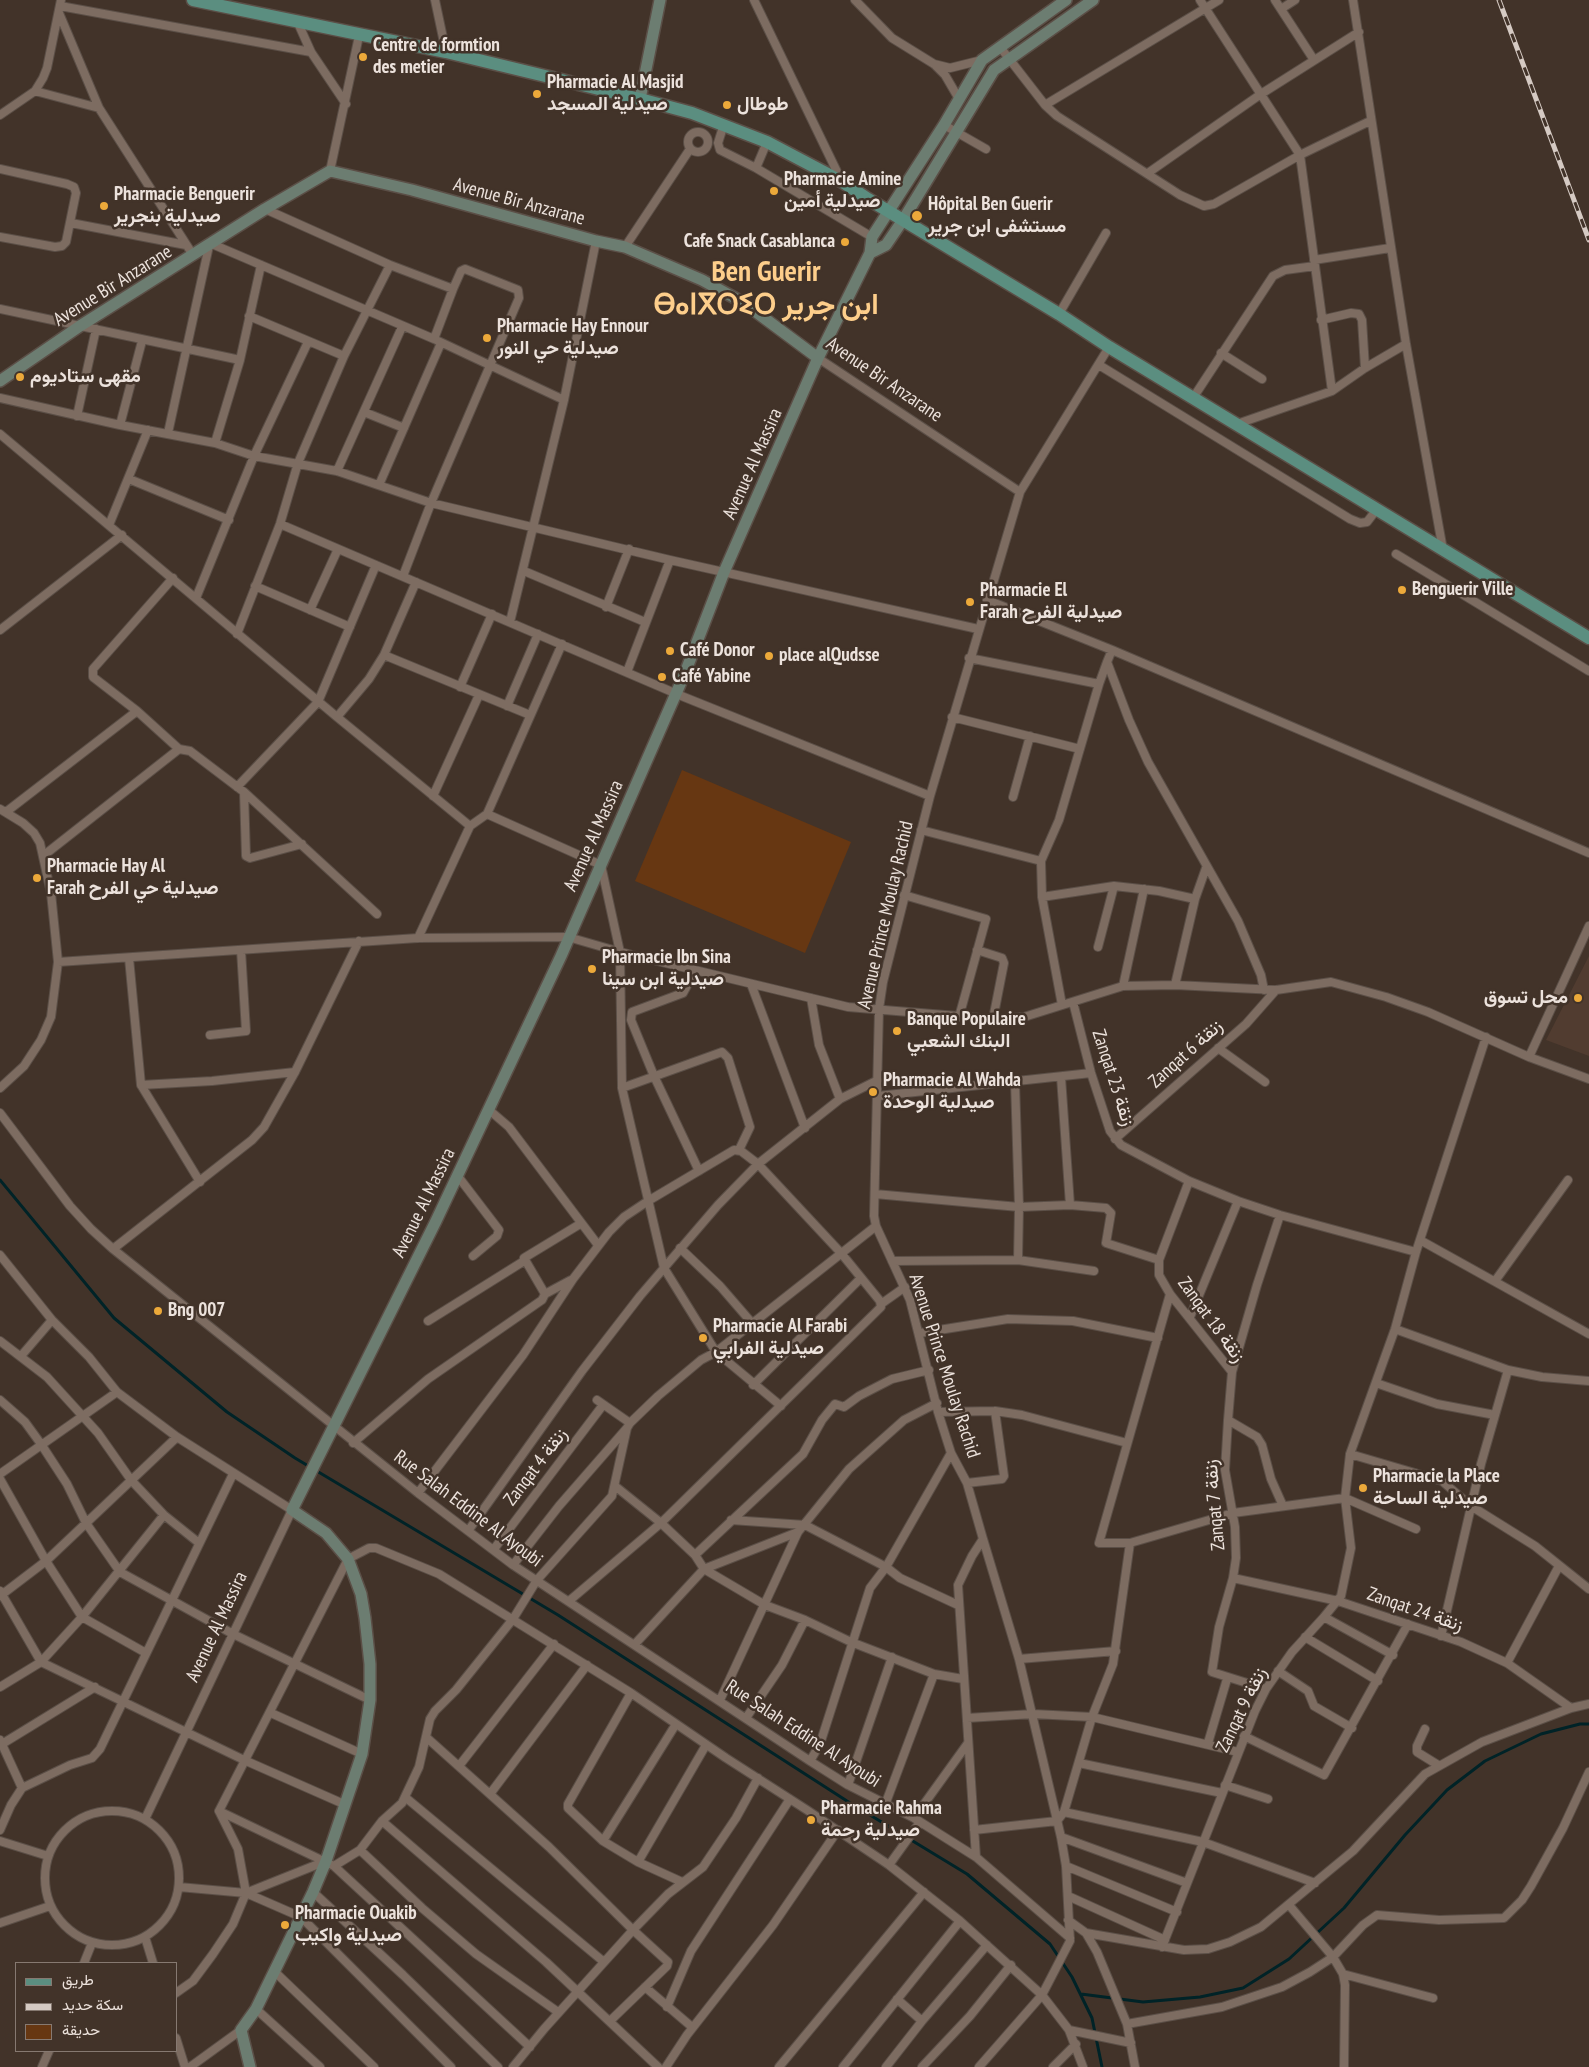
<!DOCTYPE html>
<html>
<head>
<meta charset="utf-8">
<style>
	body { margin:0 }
	#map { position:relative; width:1589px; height:2067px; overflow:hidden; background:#423329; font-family:"PT Sans Narrow",Vazirmatn,sans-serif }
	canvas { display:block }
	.legend { position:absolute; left:15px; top:1962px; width:162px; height:90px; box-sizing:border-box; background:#423329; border:1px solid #867971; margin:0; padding:6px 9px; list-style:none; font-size:15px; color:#ece2dc }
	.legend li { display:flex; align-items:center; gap:10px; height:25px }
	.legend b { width:25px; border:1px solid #867971 }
</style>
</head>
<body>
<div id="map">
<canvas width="1589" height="2067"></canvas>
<ul class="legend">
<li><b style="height:6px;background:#5b8e80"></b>طريق</li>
<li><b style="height:6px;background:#d5cac3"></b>سكة حديد</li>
<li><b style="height:14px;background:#673712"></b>حديقة</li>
</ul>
</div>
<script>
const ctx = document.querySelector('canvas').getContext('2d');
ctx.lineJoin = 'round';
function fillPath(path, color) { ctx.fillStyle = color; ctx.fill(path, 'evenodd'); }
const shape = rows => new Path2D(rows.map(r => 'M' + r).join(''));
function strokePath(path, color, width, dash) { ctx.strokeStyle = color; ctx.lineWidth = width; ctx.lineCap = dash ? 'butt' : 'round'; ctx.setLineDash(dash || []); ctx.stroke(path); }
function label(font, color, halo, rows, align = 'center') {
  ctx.font = font + ' "PT Sans Narrow",Vazirmatn,"Noto Sans Tifinagh",sans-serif'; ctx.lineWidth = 5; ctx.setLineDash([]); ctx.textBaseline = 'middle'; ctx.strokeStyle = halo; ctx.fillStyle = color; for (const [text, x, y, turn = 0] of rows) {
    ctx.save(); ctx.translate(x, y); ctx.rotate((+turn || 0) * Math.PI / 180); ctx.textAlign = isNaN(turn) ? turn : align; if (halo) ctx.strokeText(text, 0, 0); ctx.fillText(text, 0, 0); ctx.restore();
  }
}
fillPath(shape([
	[1589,956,1589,1056,1546,1040]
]), '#513c30');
fillPath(shape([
	[682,770,851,842,805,953,635,881]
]), '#673712');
strokePath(shape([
	[0,1180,114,1318,227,1412,295,1458,558,1615,847,1801,967,1874,1050,1944,1072,1977,1092,2018,1102,2067],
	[1081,1994,1143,2002,1200,1997,1243,1988,1289,1959,1344,1908,1405,1835,1447,1790,1485,1761,1541,1734,1580,1724,1589,1724]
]), '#002327', 3);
const street = shape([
	[435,0,446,52],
	[754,0,841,180],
	[855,0,892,38,934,64,945,75,959,99],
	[1200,0,1300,155,1332,391],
	[1275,0,1314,60],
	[1353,0,1406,344,1443,550],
	[60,6,311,52],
	[1281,9,1295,0],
	[59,13,99,108,193,255],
	[298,23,311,52,346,104],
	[1000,47,1045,105,1057,116,1180,195,1204,206,1214,204,1300,155,1370,121],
	[934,64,950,68,982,60],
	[35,91,99,108],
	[1045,105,1219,0],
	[0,115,35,91,43,78,47,68,61,0],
	[724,124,718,143,720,150,756,168,872,237],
	[944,125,986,149],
	'688 142a10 10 0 1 1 20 0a10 10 0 1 1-20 0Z',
	[756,168,767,142],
	[0,169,67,184,74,187,76,193,66,242,62,246,55,247,0,237],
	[330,171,359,36],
	[1148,173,1261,94,1359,32],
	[265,209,390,265,453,289],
	[71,223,186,245],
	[212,244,434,339,564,400],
	[625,247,690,149],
	[1314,260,1390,248],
	[0,309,240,360],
	[1059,314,1106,233],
	[249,316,344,356],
	[1321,320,1351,313,1359,314,1362,320,1365,368],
	[1221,353,1262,379],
	[818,358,1020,492],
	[1099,365,1350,519,1360,523,1367,522,1377,509],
	[0,398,120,425,215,443,254,456,337,471,431,503,670,560,978,629],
	[1193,398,1273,276,1285,270,1315,266],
	[364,412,404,428],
	[77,416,96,329],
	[1237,424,1332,391,1365,368,1406,344],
	[120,425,142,341],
	[168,433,209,246],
	[0,434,337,717,470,826],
	[215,443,240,360,261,265],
	[337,471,402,327],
	[129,479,229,520],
	[379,485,441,343],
	[280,524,684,697,930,796],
	[109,525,148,430],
	[1396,554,1589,671],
	[524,571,645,622],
	[403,576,431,503,519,298,518,290,465,269,461,271,453,289,434,339],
	[173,578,93,669,93,677,137,711,179,749,190,751,244,792,377,914],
	[255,586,350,627],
	[196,598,254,456,308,342],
	[987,600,1112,650,1589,853],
	[606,607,629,549],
	[310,610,338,549],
	[510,622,564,400,596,241],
	[0,630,122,535],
	[237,634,280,524,298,463,344,356,390,265],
	[1112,650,1107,662,1129,720,1148,762,1238,921,1261,975,1264,990],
	[384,655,530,715],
	[969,658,1099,684],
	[627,672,670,560],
	[460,687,492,614],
	[507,706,538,634],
	[337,717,369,679,384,655,416,582],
	[952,717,1080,749],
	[237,787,318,702,376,565],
	[244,792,246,856,250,858,302,844],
	[433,796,479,695],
	[1013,797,1030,736],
	[0,809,23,823,34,833,40,843,51,893,58,962,51,1017,41,1040,24,1066,0,1088],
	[6,812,137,711],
	[487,814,601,865,620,952,622,1088,664,1268,716,1352,781,1406],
	[921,830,1041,861],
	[43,856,179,749],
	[904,895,986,919,959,1017],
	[1042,897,1114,886,1159,891,1195,899],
	[418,938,470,826,487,814,562,644],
	[1098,947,1114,886],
	[977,950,1002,958,1004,963,993,1019],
	[129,958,141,1085,200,1182],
	[58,962,418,938,568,937,620,952,848,1007,993,1019,1024,1017,1123,986,1175,985,1276,990,1331,982,1386,997,1428,1012,1529,1057,1589,1079],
	[695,971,683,993,632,1012,631,1020,654,1076,699,1171],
	[751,984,805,1128],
	[1175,985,1195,899,1206,868],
	[1123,986,1144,889],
	[811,998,819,1045,840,1099],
	[1073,1002,1091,1073,1110,1131,1121,1145,1189,1181,1238,1201,1280,1215,1416,1252],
	[1062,1005,1042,897,1041,861,1059,820,1099,684,1107,662],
	[210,1035,246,1031,241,950],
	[1218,1048,1265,1082],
	[1529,1057,1589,926],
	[1061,1077,1070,1205],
	[1015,1082,1019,1207,1018,1260],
	[141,1085,212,1081,295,1072],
	[622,1088,722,1052,728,1058,750,1127,739,1150],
	[878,1096,1091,1073],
	[488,1109,509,1127,598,1245],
	[0,1113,70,1206,91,1229,113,1249,418,1493,513,1565,810,1761,848,1785,914,1818,976,1857,1070,1938],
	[1115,1139,1246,1024,1276,990],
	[457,1175,499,1230,497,1236,473,1256],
	[1189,1181,1159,1260,1159,1275,1170,1294,1232,1372,1228,1420,1257,1437,1262,1445,1271,1479,1283,1506],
	[875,1194,1019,1207,1070,1205,1106,1208,1111,1213,1106,1243,1159,1260],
	[1420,1240,1589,1334],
	[680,1248,720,1286,752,1323],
	[113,1249,252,1140,264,1127,295,1072,359,941],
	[0,1255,52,1320,89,1357,117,1392,177,1437,292,1510,145,1819],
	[892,1261,1018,1260,1094,1271],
	[1495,1281,1568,1180],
	[545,1294,571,1280],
	[1170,1294,1099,1543,1130,1543,1233,1513,1345,1498,1416,1529],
	[881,1304,905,1287],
	[1190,1317,1238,1201],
	[428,1321,524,1261],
	[1395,1329,1508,1370,1542,1377,1589,1381],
	[920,1333,1008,1319,1073,1321,1158,1338],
	[0,1341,47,1377,98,1433,131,1480,164,1515,199,1543],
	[21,1356,52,1320],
	[1232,1372,1257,1285,1280,1215],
	[1376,1383,1437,1404,1495,1415],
	[753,1385,861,1278],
	[0,1400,25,1422,41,1444,67,1484,86,1523,120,1572,233,1634,370,1700],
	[597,1400,630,1423],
	[938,1412,995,1411,1022,1415,1127,1443],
	[1228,1420,1225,1470,1235,1527,1236,1558,1233,1578,1219,1627,1212,1672,1266,1689],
	[353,1443,428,1379,542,1300,545,1294,524,1258,580,1224],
	[1350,1454,1442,1481,1471,1506,1535,1546,1589,1589],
	[0,1474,117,1392],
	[0,1479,46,1561,82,1617,146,1653],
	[967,1483,1002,1479,1004,1476,995,1411],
	[615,1486,661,1523,695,1555,704,1569,765,1605,805,1620,851,1642,934,1674,963,1679],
	[418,1493,523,1355,573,1279,609,1232,624,1217,648,1201,734,1150,741,1151,758,1164,841,1253,880,1301,881,1307,661,1523,569,1601],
	[731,1520,805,1525,886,1567,900,1578,958,1605],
	[468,1531,582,1371,640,1296,718,1205,758,1164,840,1099,878,1080],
	[983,1539,1019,1659,1061,1837,1066,1866,1070,1941,1042,1995,1069,2030,1083,2067],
	[494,1549,603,1405],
	[695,1555,803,1454,822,1420,835,1404,844,1407,859,1396,892,1379,929,1370],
	[513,1565,559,1506,627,1428],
	[1233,1578,1338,1601,1461,1642,1507,1663,1571,1708],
	[0,1591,41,1662,244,1760,346,1805],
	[0,1596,46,1561,177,1437],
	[1324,1617,1393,1655],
	[1441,1636,1481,1464,1508,1370],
	[1305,1637,1378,1681],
	[635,1644,704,1569,798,1532],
	[1019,1659,1116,1651],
	[1507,1663,1559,1566],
	[1278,1671,1308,1691,1314,1706,1352,1728],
	[0,1687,41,1662,82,1617,164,1515],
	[631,1693,568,1804,568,1808,603,1841,638,1862,682,1882],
	[720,1700,798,1532,849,1469,904,1420,937,1403],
	[271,1713,362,1754],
	[746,1718,782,1665,805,1620],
	[967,1718,1033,1714,1092,1717,1238,1752],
	[1425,1729,1417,1746,1417,1752,1438,1765],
	[1244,1736,1324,1775,1408,1624],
	[426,1737,549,1847,633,1930,668,1962,667,1966,610,2021],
	[0,1740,22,1788],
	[1208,1743,1227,1679],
	[2,1744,95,1687],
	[810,1761,820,1744,870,1588,886,1567,951,1453],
	[1079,1763,1222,1793],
	[459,1766,554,1644],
	[848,1785,892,1657],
	[1225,1785,1268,1799],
	[490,1794,587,1665],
	[405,1797,604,1962],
	[885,1805,934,1674],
	'45 1878a67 67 0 1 1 134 0a67 67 0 1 1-134 0Z',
	[219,1811,348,1559,369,1548,376,1548,439,1574,631,1693,726,1758,807,1810,889,1865,960,1921,1042,1995,979,2067],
	[219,1811,334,1866,360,1850,382,1821,402,1803,419,1767,430,1719,435,1711,456,1690,513,1619,537,1580,612,1496,627,1428,630,1423,658,1396,701,1360,716,1352,876,1226],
	[1064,1812,1203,1842,1315,1883],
	[914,1818,968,1743],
	[382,1821,546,1962,658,2067],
	[0,1830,11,1805,22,1788,70,1765,92,1758,100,1749,233,1474],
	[974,1830,1057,1821,1064,1812,1092,1717,1113,1664,1130,1543],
	[1061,1837,1187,1883],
	[0,1841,48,1856],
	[603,1841,676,1724],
	[360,1850,422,1908,476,1954,558,2012],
	[976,1857,958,1585,972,1556,983,1539,967,1483,951,1453,938,1412,910,1300,876,1226,874,1216,879,1009,883,982,930,796,1020,492,1109,347],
	[638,1862,706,1745],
	[889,1865,920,1822],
	[334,1866,530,2047],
	[1066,1866,1177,1912],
	[179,1887,246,1893,301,1917,451,2067],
	[313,1892,403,1975,498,2067],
	[246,1893,326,1861],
	[1068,1896,1165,1940],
	[1289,1905,1333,1957,1343,1974,1345,1985,1344,2067],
	[1068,1920,1086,1933,1097,1952,1127,2024,1222,2007,1282,1987,1310,1972,1333,1957,1363,1925,1377,1915,1439,1920,1504,1918,1522,1900,1531,1886,1563,1828,1589,1772],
	[0,1923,50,1906],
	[1086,1933,1184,1950,1208,1949,1230,1942,1261,1927,1353,1851,1425,1774,1482,1742,1571,1708,1589,1704],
	[145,1937,153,1963],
	[1162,1947,1255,1711,1266,1689,1292,1652,1324,1617,1341,1596,1351,1548,1345,1498,1350,1454,1395,1329,1416,1252,1486,1037],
	[84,1963,92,1943],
	[275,1972,374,2067],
	[1343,1974,1433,1998],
	[645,1987,692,2027],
	[176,1993,193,1981,213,1954,233,1924,246,1893,238,1849,219,1811],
	[897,1999,922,2021],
	[667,2007,691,1951,790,1799],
	[256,2009,320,2067],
	[1127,2024,1135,2067],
	[1069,2030,1131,2043],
	[176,2038,185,2067],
	[42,2067,49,2051],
	[190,2067,241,2030],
	[513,2067,544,2029,633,1930,668,1894,703,1867,736,1818,758,1778],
	[666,2067,687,2035,773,1925,838,1830],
	[779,2067,924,1892],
	[843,2067,960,1921],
	[886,2067,922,2021,987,1945],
	[922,2067,970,2016,1011,1965],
	[1053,2067,1076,2044]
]);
const secondary = shape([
	[640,99,660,0],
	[870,253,886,245,903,220,994,70,1093,0],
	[0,381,80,326,265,209,330,171,412,190,596,241,625,247,702,280,744,303,818,358],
	[250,2067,241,2030,256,2009,313,1892,326,1861,362,1754,370,1700,370,1664,365,1618,361,1594,348,1559,326,1533,292,1510,436,1221,561,956,685,673,724,572,818,358,870,253,872,237,944,125,982,60,1066,0]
]);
const primary = shape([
	[193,0,446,52,640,99,692,113,767,142,841,181,868,199,1059,314,1109,347,1589,638]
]);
strokePath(street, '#5b4f47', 10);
strokePath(secondary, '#5b4f47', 14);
strokePath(primary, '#5b4f47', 15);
strokePath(street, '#7d6c61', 8);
strokePath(secondary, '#6c7d71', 11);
strokePath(primary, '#5b8e80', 12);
const rail = shape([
	[1499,0,1589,240]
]);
strokePath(rail, '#d5cac3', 5);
strokePath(rail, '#423329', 3, [9]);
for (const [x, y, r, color] of [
	[363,57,5,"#eca93a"],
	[537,94,5,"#eca93a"],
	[727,105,5,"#eca93a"],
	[774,191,5,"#eca93a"],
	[104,206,5,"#eca93a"],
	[917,216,6,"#eca93a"],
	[845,242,5,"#eca93a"],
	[487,338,5,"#eca93a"],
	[20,377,5,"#eca93a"],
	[1402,590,5,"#eca93a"],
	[970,602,5,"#eca93a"],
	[670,651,5,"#eca93a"],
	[769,656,5,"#eca93a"],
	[662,677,5,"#eca93a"],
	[37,878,5,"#eca93a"],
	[592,969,5,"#eca93a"],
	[1578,998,5,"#eca93a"],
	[897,1031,5,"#eca93a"],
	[873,1092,5,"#eca93a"],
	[158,1311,5,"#eca93a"],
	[703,1338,5,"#eca93a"],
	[1363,1488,5,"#eca93a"],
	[811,1820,5,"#eca93a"],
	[285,1925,5,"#eca93a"]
]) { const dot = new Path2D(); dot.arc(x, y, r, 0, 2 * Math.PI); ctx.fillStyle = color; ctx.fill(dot); strokePath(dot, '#423329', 2); }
label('bold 19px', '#ece2dc', '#423329', [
	["Centre de formtion",373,46],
	["des metier",373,68],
	["Pharmacie Al Masjid",547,83],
	["صيدلية المسجد",547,105],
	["طوطال",737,105],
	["Pharmacie Amine",784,180],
	["صيدلية أمين",784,202],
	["Pharmacie Benguerir",114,195],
	["صيدلية بنجرير",114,217],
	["Hôpital Ben Guerir",928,205],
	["مستشفى ابن جرير",928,227],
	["Cafe Snack Casablanca",835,242,"right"],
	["Pharmacie Hay Ennour",497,327],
	["صيدلية حي النور",497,349],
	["مقهى ستاديوم",30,377],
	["Benguerir Ville",1412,590],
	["Pharmacie El",980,591],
	["Farah صيدلية الفرح",980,613],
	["Café Donor",680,651],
	["place alQudsse",779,656],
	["Café Yabine",672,677],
	["Pharmacie Hay Al",47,867],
	["Farah صيدلية حي الفرح",47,889],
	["Pharmacie Ibn Sina",602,958],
	["صيدلية ابن سينا",602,980],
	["محل تسوق",1568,998,"right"],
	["Banque Populaire",907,1020],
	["البنك الشعبي",907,1042],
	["Pharmacie Al Wahda",883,1081],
	["صيدلية الوحدة",883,1103],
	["Bng 007",168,1311],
	["Pharmacie Al Farabi",713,1327],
	["صيدلية الفرابي",713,1349],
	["Pharmacie la Place",1373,1477],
	["صيدلية الساحة",1373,1499],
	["Pharmacie Rahma",821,1809],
	["صيدلية رحمة",821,1831],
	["Pharmacie Ouakib",295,1914],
	["صيدلية واكيب",295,1936]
], 'left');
label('19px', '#ece2dc', '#423329', [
	["Avenue Bir Anzarane",519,202,15],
	["Avenue Bir Anzarane",113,286,-32],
	["Avenue Bir Anzarane",884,380,34],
	["Avenue Al Massira",753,464,-66],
	["Avenue Al Massira",594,836,-66],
	["Avenue Prince Moulay Rachid",886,915,-77],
	["Zanqat 6 زنقة",1186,1054,-42],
	["Zanqat 23 زنقة",1113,1078,72],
	["Avenue Al Massira",424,1203,-64],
	["Zanqat 18 زنقة",1211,1320,54],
	["Avenue Prince Moulay Rachid",944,1366,72],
	["Zanqat 4 زنقة",536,1467,-53],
	["Zanqat 7 زنقة",1215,1505,-95],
	["Rue Salah Eddine Al Ayoubi",468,1509,37],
	["Zanqat 24 زنقة",1415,1610,19],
	["Avenue Al Massira",217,1627,-65],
	["Zanqat 9 زنقة",1242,1710,-64],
	["Rue Salah Eddine Al Ayoubi",803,1734,33]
]);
label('bold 29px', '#fdce8b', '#423329', [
	["Ben Guerir",766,273],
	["ⴱⴰⵏⴳⵔⵉⵔ ابن جرير",766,306]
]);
</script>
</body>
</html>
